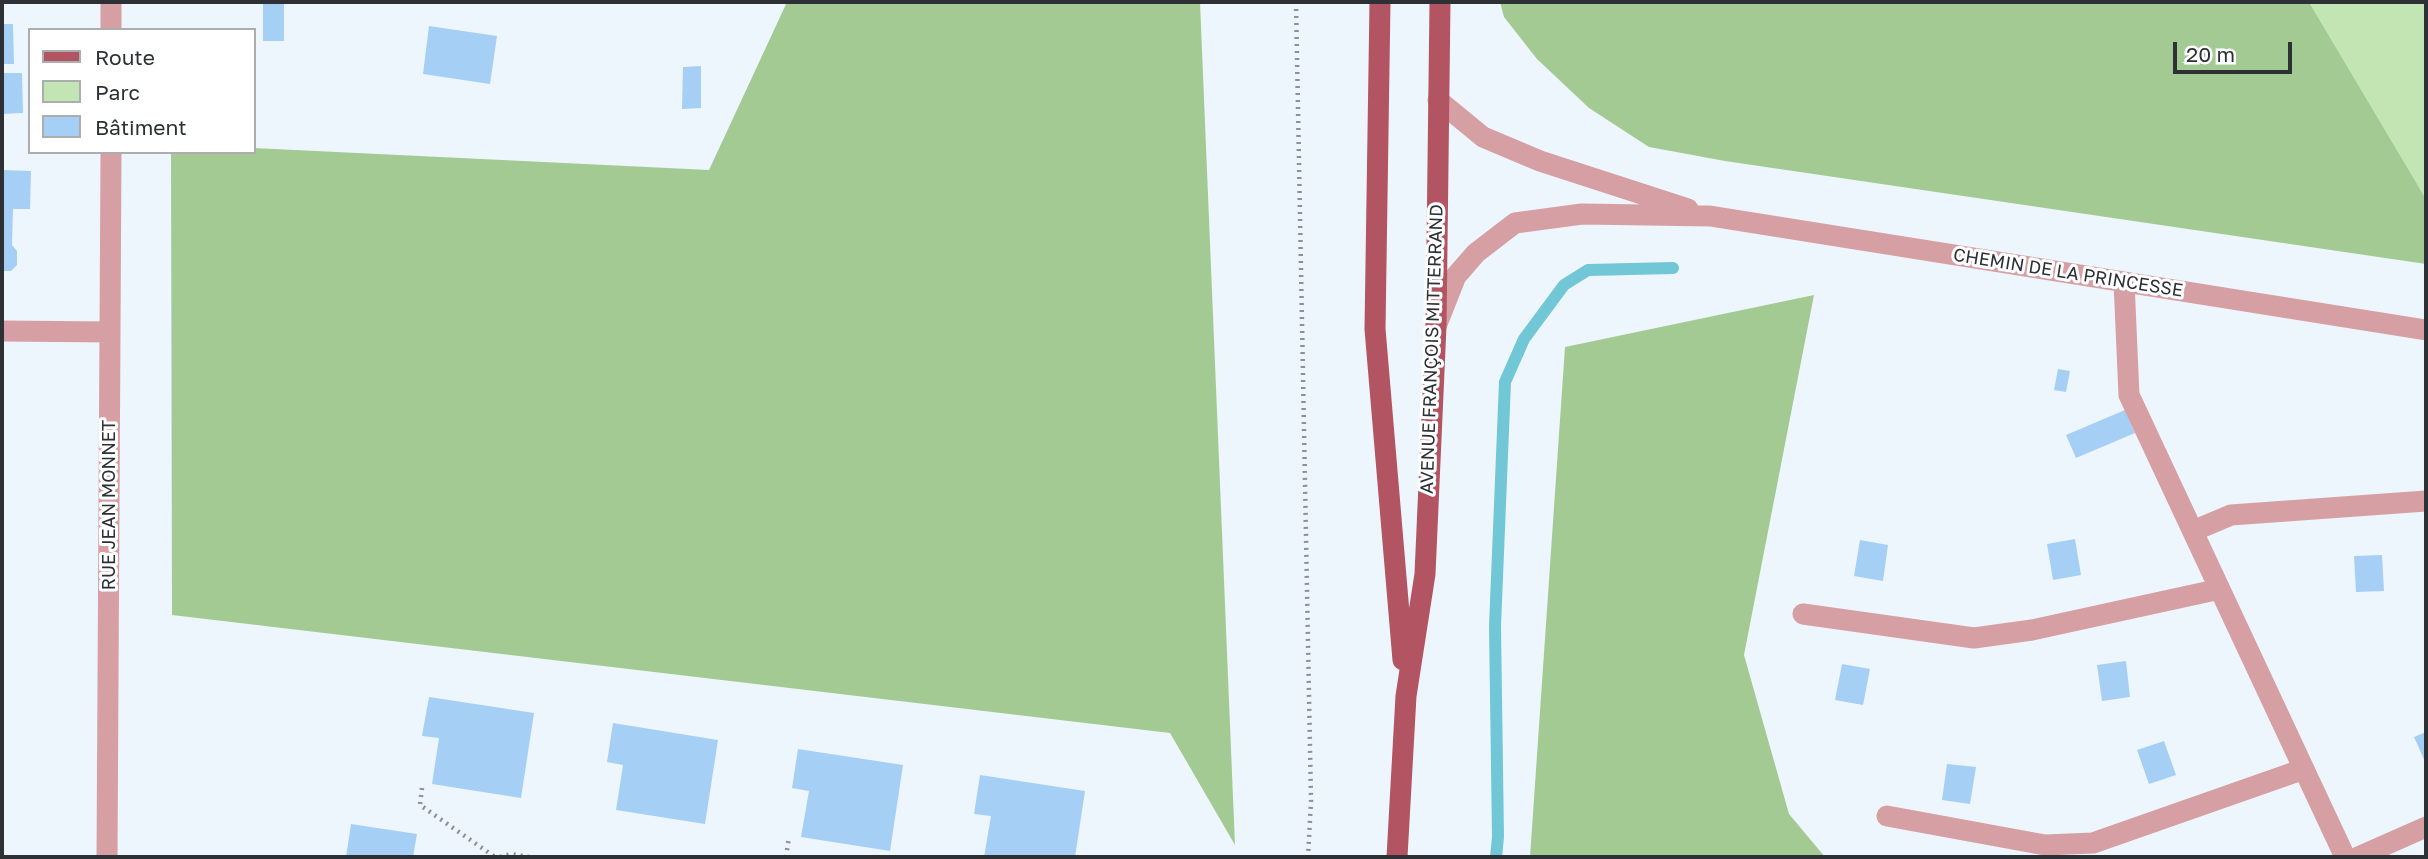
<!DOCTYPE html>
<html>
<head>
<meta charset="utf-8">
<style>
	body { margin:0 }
	#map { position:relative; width:2428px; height:859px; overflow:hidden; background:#eef6fd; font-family:"Golos Text",sans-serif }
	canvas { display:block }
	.frame { position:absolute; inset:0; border:4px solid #2d3135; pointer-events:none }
	.legend { position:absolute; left:28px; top:28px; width:228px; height:126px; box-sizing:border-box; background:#fff; border:2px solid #abadae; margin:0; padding:9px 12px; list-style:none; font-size:21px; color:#2d3135 }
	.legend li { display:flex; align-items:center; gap:14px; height:35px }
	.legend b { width:35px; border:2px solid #abadae }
	.scale { position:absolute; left:2173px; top:42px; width:119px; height:32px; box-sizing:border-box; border:4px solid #2d3135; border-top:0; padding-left:9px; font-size:21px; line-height:24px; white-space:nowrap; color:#2d3135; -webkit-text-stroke:5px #fff; paint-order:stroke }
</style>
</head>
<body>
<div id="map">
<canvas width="2428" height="859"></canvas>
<div class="frame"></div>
<ul class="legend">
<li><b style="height:9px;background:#b35462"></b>Route</li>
<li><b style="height:19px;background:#c3e5b3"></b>Parc</li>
<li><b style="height:19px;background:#a6cff5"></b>Bâtiment</li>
</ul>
<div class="scale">20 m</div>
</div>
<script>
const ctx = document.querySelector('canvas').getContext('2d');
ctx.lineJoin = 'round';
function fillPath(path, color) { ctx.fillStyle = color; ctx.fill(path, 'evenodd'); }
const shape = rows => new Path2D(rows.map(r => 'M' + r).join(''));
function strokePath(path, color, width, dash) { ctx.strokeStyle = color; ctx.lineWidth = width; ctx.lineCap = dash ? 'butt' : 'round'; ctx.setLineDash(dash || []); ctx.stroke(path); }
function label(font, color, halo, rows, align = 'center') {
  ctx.font = font + ' "Golos Text",sans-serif'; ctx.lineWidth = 6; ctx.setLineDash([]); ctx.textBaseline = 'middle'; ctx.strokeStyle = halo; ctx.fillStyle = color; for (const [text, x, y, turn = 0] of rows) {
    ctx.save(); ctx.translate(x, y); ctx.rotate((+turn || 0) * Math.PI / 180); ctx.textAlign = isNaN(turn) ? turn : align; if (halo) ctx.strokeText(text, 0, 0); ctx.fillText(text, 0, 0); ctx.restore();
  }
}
fillPath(shape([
	[2309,2,2426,2,2426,199]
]), '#c3e5b3');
fillPath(shape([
	[787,2,1200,2,1235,845,1170,733,172,615,171,152,254,152,254,148,709,170],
	[1500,2,2309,2,2426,199,2426,264,1725,161,1649,147,1589,108,1537,59,1504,17],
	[1814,295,1744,655,1789,814,1825,857,1530,857,1565,347]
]), '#a4ca93');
strokePath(shape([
	[1496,857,1498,837,1495,626,1505,382,1524,339,1564,285,1588,270,1673,268]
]), '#71c7d6', 12);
fillPath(shape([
	[263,2,284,2,284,41,263,41],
	[2,24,13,24,14,64,2,64],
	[429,26,497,36,490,84,423,74],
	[701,66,701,108,682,109,683,67],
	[2,73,22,73,23,113,2,114],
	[2,170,31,171,30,209,13,209,12,245,17,251,17,265,11,271,2,271],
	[2058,369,2070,371,2066,392,2054,390],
	[2125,410,2135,433,2076,458,2066,435],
	[2075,539,2081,575,2053,580,2047,544],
	[1860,540,1888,545,1883,581,1854,576],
	[2382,555,2384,591,2356,592,2354,556],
	[2126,661,2130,697,2102,701,2097,665],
	[1842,664,1870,669,1863,705,1835,700],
	[429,697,534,713,521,798,432,784,439,738,422,736],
	[613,723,718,740,705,824,616,810,623,765,607,762],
	[2426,732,2426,764,2414,737],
	[2164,741,2176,775,2149,784,2137,750],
	[798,749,903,765,890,851,801,837,809,791,792,788],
	[1947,764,1976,767,1970,804,1942,800],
	[980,775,1085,791,1075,857,984,857,991,816,974,814],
	[351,824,417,834,413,857,346,857]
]), '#a6cff5');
strokePath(shape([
	[1296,2,1311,801,1308,857],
	[422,788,420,805,495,857],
	[500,857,511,854,529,857],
	[786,857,789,837]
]), '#8b9196', 4.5, [2, 5]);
strokePath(shape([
	[111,30,111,2],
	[1438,100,1483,137,1540,161,1688,209],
	[2124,282,2129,395,2345,857],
	[1437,324,1456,276,1476,253,1515,223,1582,214,1710,216,2426,330],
	[2,331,110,332],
	[2193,531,2231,515,2426,501],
	[1803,614,1974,638,2032,630,2220,589],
	[1887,816,2045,845,2093,843,2304,769],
	[107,857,111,152],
	[2358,857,2426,827]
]), '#d69fa4', 21);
strokePath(shape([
	[1380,2,1375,329,1403,660],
	[1397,857,1406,696,1425,574,1436,326,1440,2]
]), '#b35462', 21);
label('18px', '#2d3135', '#fff', [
	["CHEMIN DE LA PRINCESSE",2068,273,9],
	["AVENUE FRANÇOIS MITTERRAND",1432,349,-88],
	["RUE JEAN MONNET",109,505,-90]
]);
</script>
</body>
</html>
